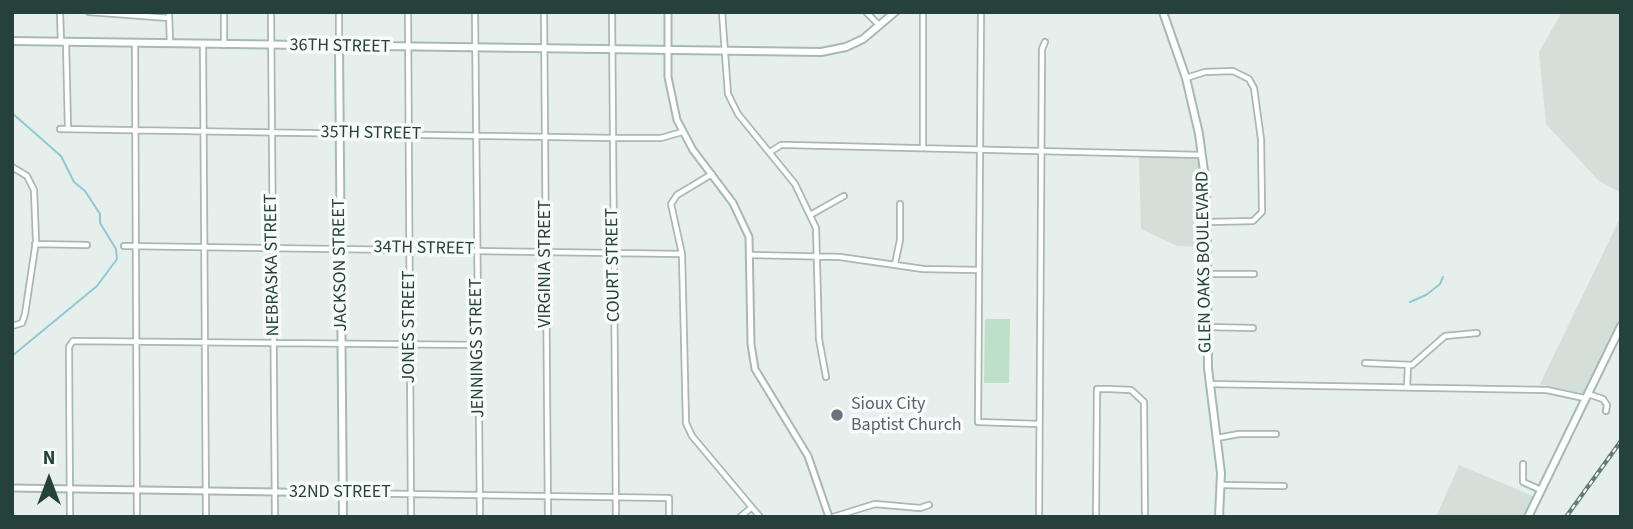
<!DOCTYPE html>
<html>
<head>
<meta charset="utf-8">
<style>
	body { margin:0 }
	#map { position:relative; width:1633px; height:529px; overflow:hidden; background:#e6efeb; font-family:"Source Sans 3",sans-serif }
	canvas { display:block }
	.frame { position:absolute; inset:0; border:14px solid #24423a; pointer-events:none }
	.north { position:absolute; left:14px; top:445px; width:70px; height:70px; -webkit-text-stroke:5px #f7fbf9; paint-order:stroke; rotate:0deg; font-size:19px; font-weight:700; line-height:28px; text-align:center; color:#24423a }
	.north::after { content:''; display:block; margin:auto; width:24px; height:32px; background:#24423a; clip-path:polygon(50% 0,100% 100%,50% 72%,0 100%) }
</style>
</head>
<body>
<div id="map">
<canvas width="1633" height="529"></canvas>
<div class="frame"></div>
<div class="north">N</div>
</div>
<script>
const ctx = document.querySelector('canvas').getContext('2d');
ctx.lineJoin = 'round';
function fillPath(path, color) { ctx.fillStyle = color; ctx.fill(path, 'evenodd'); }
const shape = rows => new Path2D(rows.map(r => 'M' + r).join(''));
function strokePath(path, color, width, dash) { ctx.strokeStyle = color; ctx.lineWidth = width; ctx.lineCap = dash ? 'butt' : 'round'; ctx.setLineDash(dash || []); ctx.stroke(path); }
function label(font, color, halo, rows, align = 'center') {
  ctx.font = font + ' "Source Sans 3",sans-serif'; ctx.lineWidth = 7; ctx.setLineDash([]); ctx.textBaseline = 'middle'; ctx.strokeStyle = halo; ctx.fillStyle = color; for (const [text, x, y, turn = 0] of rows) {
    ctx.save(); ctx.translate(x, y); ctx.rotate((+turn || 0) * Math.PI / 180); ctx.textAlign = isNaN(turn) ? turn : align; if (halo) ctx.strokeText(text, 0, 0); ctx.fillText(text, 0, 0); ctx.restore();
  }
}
fillPath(shape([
	[1562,12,1621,12,1621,193,1599,181,1546,124,1539,52],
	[1139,157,1198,157,1203,247,1177,246,1141,229],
	[1621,216,1621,336,1589,398,1581,393,1540,384],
	[1459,465,1540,499,1531,517,1436,517]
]), '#d4dfda');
fillPath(shape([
	[985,319,1010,319,1009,383,984,383]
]), '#bfe0c8');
strokePath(shape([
	[12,113,61,156,74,182,85,191,100,214,100,223,116,249,117,259,97,286,12,356],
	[1410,302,1426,295,1440,284,1443,277]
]), '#8ec9d4', 2);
const minor = shape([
	[60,12,61,42],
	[89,12,169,18],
	[169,12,170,44],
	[271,12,275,517],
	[339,12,339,46],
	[408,12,411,517],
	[475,12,480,517],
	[544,12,548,517],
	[612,12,616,517],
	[722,12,728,94,738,114,795,184,816,228,819,339,826,377],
	[866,12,880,26],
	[923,12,923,148],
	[981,12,978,422,1039,424],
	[66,42,68,129],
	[135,45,137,517],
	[224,45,224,12],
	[203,46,206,517],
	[1186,78,1205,72,1233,71,1249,79,1254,88,1261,139,1262,212,1253,221,1208,222],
	[60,129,613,138,661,138,682,132],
	[770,152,781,145,789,145,1202,155],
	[12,167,27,176,34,190,36,241,25,314,22,323,12,326],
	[712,174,677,195,671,204,682,254,686,423,692,436,760,517],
	[812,214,844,196],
	[35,244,87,245],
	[124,246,682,254],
	[751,255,840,257,923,269,979,270],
	[895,264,900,240,900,204],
	[1207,274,1254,274],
	[1207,327,1253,328],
	[1365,363,1412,365,1445,336,1477,333],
	[1209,384,1547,390,1584,398],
	[1407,387,1408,365],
	[1588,394,1603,399,1607,405,1606,411],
	[1217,438,1239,434,1276,434],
	[1523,464,1523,482,1541,490],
	[1221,485,1284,486],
	[343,493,669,498,669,517],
	[70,517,69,347,73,341,478,345],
	[740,517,751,508],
	[833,517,875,504,920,508,929,505],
	[1039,517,1042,49,1045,42],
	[1096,517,1097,389,1110,389,1131,390,1144,402,1145,517]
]);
const tertiary = shape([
	[668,12,668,77,677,120,693,150,733,203,749,237,751,344,755,369,808,456,829,517],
	[12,488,343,493]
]);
const secondary = shape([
	[1163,12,1186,78,1199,134,1206,186,1208,368,1221,473,1219,517],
	[12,41,821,52,846,47,863,39,895,12],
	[339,46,343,517],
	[1528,517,1621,326]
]);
strokePath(minor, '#a8b8b2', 8);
strokePath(tertiary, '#a8b8b2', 9);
strokePath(secondary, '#a4bbb3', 10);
strokePath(minor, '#fff', 4.5);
strokePath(tertiary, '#fff', 5);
strokePath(secondary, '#fff', 6);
const rail = shape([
	[1566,517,1621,441]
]);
strokePath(rail, '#5f7d75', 4.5);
strokePath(rail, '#f7fbf9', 2, [5]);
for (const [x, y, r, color] of [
	[837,415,7,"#6b7280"]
]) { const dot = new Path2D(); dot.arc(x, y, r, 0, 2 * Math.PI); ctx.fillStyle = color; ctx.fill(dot); strokePath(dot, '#f7fbf9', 2.5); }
label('18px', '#24423a', '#f7fbf9', [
	["36TH STREET",340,47,1],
	["35TH STREET",371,134,1],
	["34TH STREET",424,249,1],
	["GLEN OAKS BOULEVARD",1205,262,-91],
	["VIRGINIA STREET",546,264,-90],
	["NEBRASKA STREET",273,265,-91],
	["JACKSON STREET",341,265,-91],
	["COURT STREET",614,265,-91],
	["JONES STREET",410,327,-90],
	["JENNINGS STREET",478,348,-91],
	["32ND STREET",340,493]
]);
label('18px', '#5b616d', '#f7fbf9', [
	["Sioux City",851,405],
	["Baptist Church",851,426]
], 'left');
</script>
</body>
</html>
